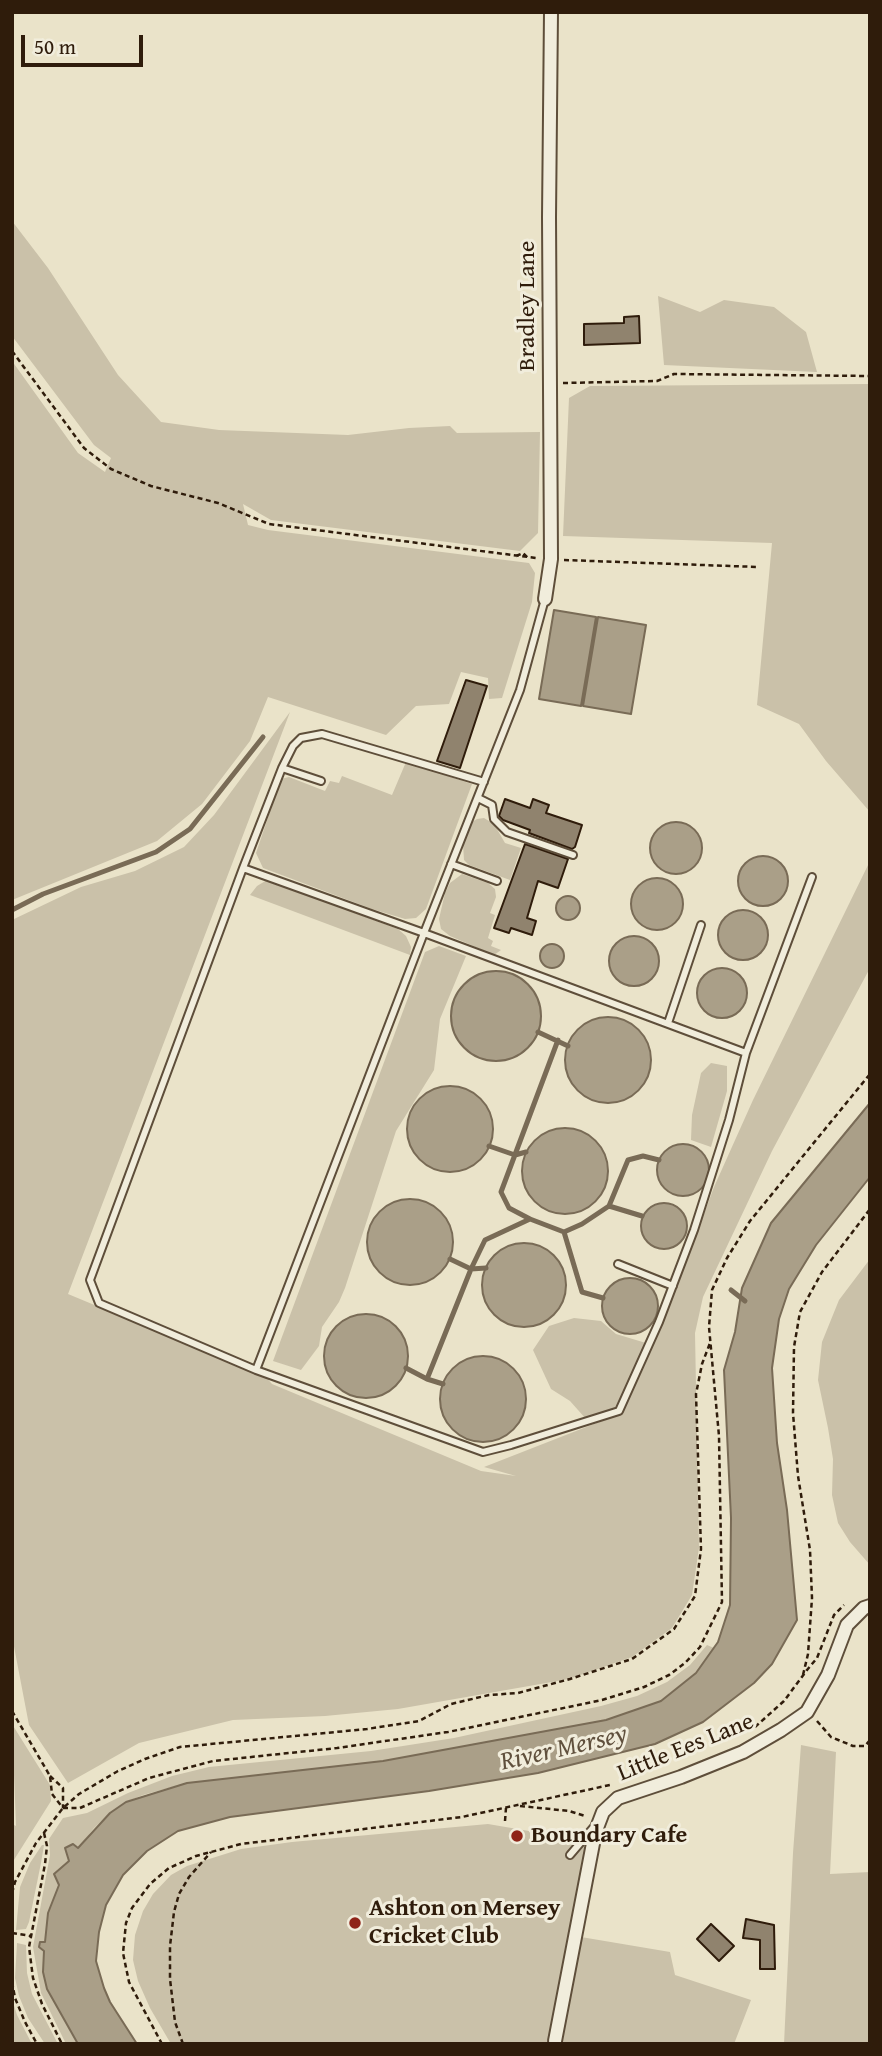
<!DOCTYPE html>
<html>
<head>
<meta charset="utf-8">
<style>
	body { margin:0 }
	#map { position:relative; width:882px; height:2056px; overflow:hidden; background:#eae3c9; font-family:"Gentium Book Plus",serif }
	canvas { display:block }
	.frame { position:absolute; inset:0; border:14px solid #2f1c0b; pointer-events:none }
	.scale { position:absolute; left:21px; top:35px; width:122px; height:32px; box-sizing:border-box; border:4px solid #2f1c0b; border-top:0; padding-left:9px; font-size:21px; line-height:24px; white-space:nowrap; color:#2f1c0b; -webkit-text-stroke:5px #f1eddc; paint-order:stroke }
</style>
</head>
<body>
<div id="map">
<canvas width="882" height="2056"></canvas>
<div class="frame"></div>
<div class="scale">50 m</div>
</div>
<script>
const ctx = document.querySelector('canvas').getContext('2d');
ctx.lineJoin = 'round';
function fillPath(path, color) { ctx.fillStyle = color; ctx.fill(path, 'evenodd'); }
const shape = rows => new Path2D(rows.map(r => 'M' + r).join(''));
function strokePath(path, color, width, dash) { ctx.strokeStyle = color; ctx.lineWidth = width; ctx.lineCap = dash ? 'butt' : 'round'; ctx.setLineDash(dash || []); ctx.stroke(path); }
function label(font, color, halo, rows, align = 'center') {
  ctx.font = font + ' "Gentium Book Plus",serif'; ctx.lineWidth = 6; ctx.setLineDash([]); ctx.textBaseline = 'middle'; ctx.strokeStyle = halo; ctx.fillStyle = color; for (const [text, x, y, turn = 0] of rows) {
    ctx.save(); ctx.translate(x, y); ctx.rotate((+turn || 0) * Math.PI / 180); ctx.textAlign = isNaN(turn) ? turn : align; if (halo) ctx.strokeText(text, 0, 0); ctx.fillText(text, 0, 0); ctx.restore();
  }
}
fillPath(shape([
	[12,221,48,268,118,375,161,422,219,430,348,435,409,428,450,426,457,433,540,432,538,533,520,551,271,520,243,504,248,525,268,530,529,563,535,573,532,602,502,698,489,699,488,678,461,672,449,704,416,706,386,735,268,697,250,741,202,804,157,841,12,900,12,361,78,453,105,472,111,458,94,445,12,336],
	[658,296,700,312,724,300,774,307,806,332,817,372,664,365],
	[870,384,870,812,826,761,799,724,757,705,772,543,563,536,569,398,590,386],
	[290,712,68,1294,265,1376,272,1384,481,1471,516,1476,484,1467,622,1413,672,1300,714,1187,753,1100,870,861,870,968,772,1151,703,1297,695,1333,699,1548,692,1595,672,1628,632,1657,569,1679,398,1709,325,1716,233,1720,139,1743,68,1783,29,1725,12,1636,12,920,81,887,135,871,184,847,214,815],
	[406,762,472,784,426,909,416,918,405,919,372,909,263,868,256,853,281,779,289,777,325,791,330,781,339,783,342,776,392,795],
	[484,818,494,824,505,843,521,848,510,880,469,865,464,860,463,844,472,822,477,819],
	[462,874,488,883,495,889,496,897,490,913,495,915,488,938,493,941,491,946,501,950,494,955,450,936,441,929,439,919,445,893,450,883],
	[267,880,398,929,406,936,411,947,410,955,250,895,257,886],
	[439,946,466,956,440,1019,434,1070,396,1131,345,1288,339,1302,322,1327,319,1346,301,1370,273,1361,425,952],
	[711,1063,727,1066,727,1091,711,1147,691,1140,692,1115,701,1073],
	[870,1259,870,1565,850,1542,838,1523,832,1495,833,1459,828,1428,818,1380,822,1342,839,1300],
	[574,1318,601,1321,616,1334,646,1343,618,1408,586,1419,570,1401,551,1389,533,1350,549,1326],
	[707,1645,714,1648,696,1673,680,1688,661,1701,606,1720,383,1761,187,1783,143,1795,126,1802,110,1813,94,1828,69,1861,54,1874,60,1885,48,1913,45,1942,40,1942,44,1951,47,1989,78,2044,66,2044,41,1993,33,1947,50,1855,49,1839,63,1818,87,1813,128,1793,172,1776,209,1767,371,1751,454,1738,601,1706,637,1696,667,1682,690,1665],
	[12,1724,50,1785,51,1801,12,1863,12,1824,16,1826],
	[801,1745,836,1752,830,1874,870,1872,870,2044,784,2044,793,1853],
	[488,1824,576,1839,586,1848,561,2042,581,1937,670,1952,675,1975,751,2000,734,2044,171,2044,150,2008,138,1981,133,1960,135,1935,143,1911,153,1894,171,1875,187,1866,241,1849,292,1842],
	[42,1845,44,1845,41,1863,29,1922,26,1929,16,1930,20,1887,30,1863],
	[17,1943,26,1945,27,1973,32,1994,58,2044,45,2044,28,2018,19,1996,15,1978],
	[12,1999,17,2015,32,2044,12,2044]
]), '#cac1a9');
const water = shape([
	[554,610,596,617,581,706,539,699,554,610],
	[598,617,646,625,631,714,583,706,598,617],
	'650 848a26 26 0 1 1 52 0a26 26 0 1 1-52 0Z',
	'738 881a25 25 0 1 1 50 0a25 25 0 1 1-50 0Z',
	'631 904a26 26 0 1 1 52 0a26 26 0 1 1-52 0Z',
	'556 908a12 12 0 1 1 24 0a12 12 0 1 1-24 0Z',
	'718 935a25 25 0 1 1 50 0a25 25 0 1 1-50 0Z',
	'609 961a25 25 0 1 1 50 0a25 25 0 1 1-50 0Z',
	'540 956a12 12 0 1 1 24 0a12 12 0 1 1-24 0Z',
	'697 993a25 25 0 1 1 50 0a25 25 0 1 1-50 0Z',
	'451 1016a45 45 0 1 1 90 0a45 45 0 1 1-90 0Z',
	'565 1060a43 43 0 1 1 86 0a43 43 0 1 1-86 0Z',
	'407 1129a43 43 0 1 1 86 0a43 43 0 1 1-86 0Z',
	[870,1103,870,1177,816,1245,789,1289,779,1319,772,1368,777,1443,787,1510,797,1620,772,1664,754,1683,703,1722,655,1744,538,1773,429,1791,230,1817,178,1831,147,1851,123,1875,106,1905,99,1932,96,1961,104,1988,110,2002,137,2044,78,2044,47,1989,43,1972,44,1951,39,1947,40,1942,45,1942,48,1913,59,1885,54,1874,69,1861,65,1848,73,1844,78,1848,110,1813,126,1802,187,1783,383,1761,606,1720,661,1701,696,1673,718,1642,730,1605,731,1518,724,1370,735,1332,742,1288,771,1223,870,1103],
	'522 1171a43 43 0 1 1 86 0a43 43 0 1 1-86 0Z',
	'657 1170a26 26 0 1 1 52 0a26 26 0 1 1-52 0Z',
	'367 1242a43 43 0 1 1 86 0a43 43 0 1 1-86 0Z',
	'641 1226a23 23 0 1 1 46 0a23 23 0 1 1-46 0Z',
	'482 1285a42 42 0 1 1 84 0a42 42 0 1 1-84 0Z',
	'602 1306a28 28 0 1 1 56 0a28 28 0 1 1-56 0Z',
	'324 1356a42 42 0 1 1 84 0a42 42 0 1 1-84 0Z',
	'440 1399a43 43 0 1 1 86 0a43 43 0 1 1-86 0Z'
]);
fillPath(water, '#aa9f88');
strokePath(water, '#796b56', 2);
strokePath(shape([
	[12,910,43,894,156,852,190,829,263,737],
	[538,1032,568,1046],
	[489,1146,515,1155,526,1152],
	[609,1206,628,1160,643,1156,659,1160],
	[530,1219,509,1208,501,1192,558,1040],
	[564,1232,582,1224,609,1206,642,1216],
	[450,1259,471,1269,486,1268],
	[731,1290,745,1301],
	[406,1368,427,1379,443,1384],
	[427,1379,471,1269,485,1240,530,1219,564,1232,582,1292,603,1298]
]), '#796b56', 5);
const building = shape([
	[639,316,640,343,584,345,584,324,624,323,624,317,639,316],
	[466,680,487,686,460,768,437,761,466,680],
	[505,799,530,808,533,799,549,805,546,813,582,825,575,847,572,849,529,833,530,830,503,820,499,816,505,799],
	[525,844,568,859,558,888,538,881,527,918,536,921,532,935,511,928,509,933,494,928,525,844],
	[746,1919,774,1925,775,1969,760,1969,760,1940,743,1938,746,1919],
	[711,1924,734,1946,719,1961,697,1939,711,1924]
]);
fillPath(building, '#90836e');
strokePath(building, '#2f1c0b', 2);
const service = shape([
	[282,768,321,781],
	[484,782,322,734,301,738,293,746,282,768,243,868,90,1280,99,1303,256,1370,483,1452,511,1445,619,1411,659,1322,694,1230,729,1120,746,1053,812,877],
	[478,798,492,805,494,819,507,832,573,855],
	[451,864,497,881],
	[243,868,424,933,746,1053],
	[668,1023,701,925],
	[618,1264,673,1286],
	[256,1370,424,933,520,690,545,599],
	[570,1855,593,1828]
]);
const minor = shape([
	[545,599,551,559,549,217,551,12],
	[555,2041,595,1833,603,1812,618,1798,681,1777,743,1752,781,1730,807,1712,828,1675,847,1625,864,1608,870,1606]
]);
strokePath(service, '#5e4e3a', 10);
strokePath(minor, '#5e4e3a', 16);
strokePath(shape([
	[12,351,84,448,111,469,151,486,218,503,269,524,536,558],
	[563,383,657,381,674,374,870,376],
	[516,556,523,553,528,558],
	[564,560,758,567],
	[803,1675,808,1654,812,1598,810,1550,798,1476,793,1413,794,1347,800,1312,822,1272,870,1209],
	[12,1711,50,1776,52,1794,63,1808],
	[817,1721,831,1737,853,1746,865,1746,870,1740],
	[755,1727,784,1701,807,1670,817,1658,834,1615,844,1605],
	[50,1776,63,1788,63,1808],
	[520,1806,569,1811,585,1816],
	[63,1808,80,1808,149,1778,213,1761,337,1748,448,1732,602,1700,644,1687,669,1675,685,1663,700,1647,722,1602,719,1436,709,1327,712,1290,727,1258,750,1221,870,1074],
	[505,1821,506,1808],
	[44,1833,47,1846,45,1864,29,1947,33,1978,42,2004,62,2044],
	[12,1893,15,1882,36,1843,63,1808,79,1794,118,1771,145,1759,180,1747,367,1729,419,1721,451,1704,489,1695,518,1693,570,1679,632,1659,674,1629,695,1596,701,1549,696,1394,702,1364,710,1343],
	[12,1933,31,1936],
	[12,1982,15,1998,25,2022,37,2044],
	[162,2044,129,1982,123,1953,126,1923,132,1908,150,1884,169,1868,196,1856,241,1844,462,1817,610,1785],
	[183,2044,175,2022,170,1979,170,1946,174,1912,179,1894,189,1877,211,1852]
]), '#2f1c0b', 2.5, [5, 3.5]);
strokePath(service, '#f1eddc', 6);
strokePath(minor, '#f1eddc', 12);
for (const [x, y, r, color] of [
	[517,1836,7,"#8f2418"],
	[355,1923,7,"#8f2418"]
]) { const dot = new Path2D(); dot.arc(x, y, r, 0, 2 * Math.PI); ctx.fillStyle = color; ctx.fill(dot); strokePath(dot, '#f1eddc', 2.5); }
label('24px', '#2f1c0b', '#f1eddc', [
	["Bradley Lane",528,306,-90],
	["Little Ees Lane",686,1748,-22]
]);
label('bold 24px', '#2f1c0b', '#f1eddc', [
	["Boundary Cafe",531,1836],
	["Ashton on Mersey",369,1909],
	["Cricket Club",369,1937]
], 'left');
label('italic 26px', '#60503d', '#f1eddc', [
	["River Mersey",564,1749,-13]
]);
</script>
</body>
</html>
